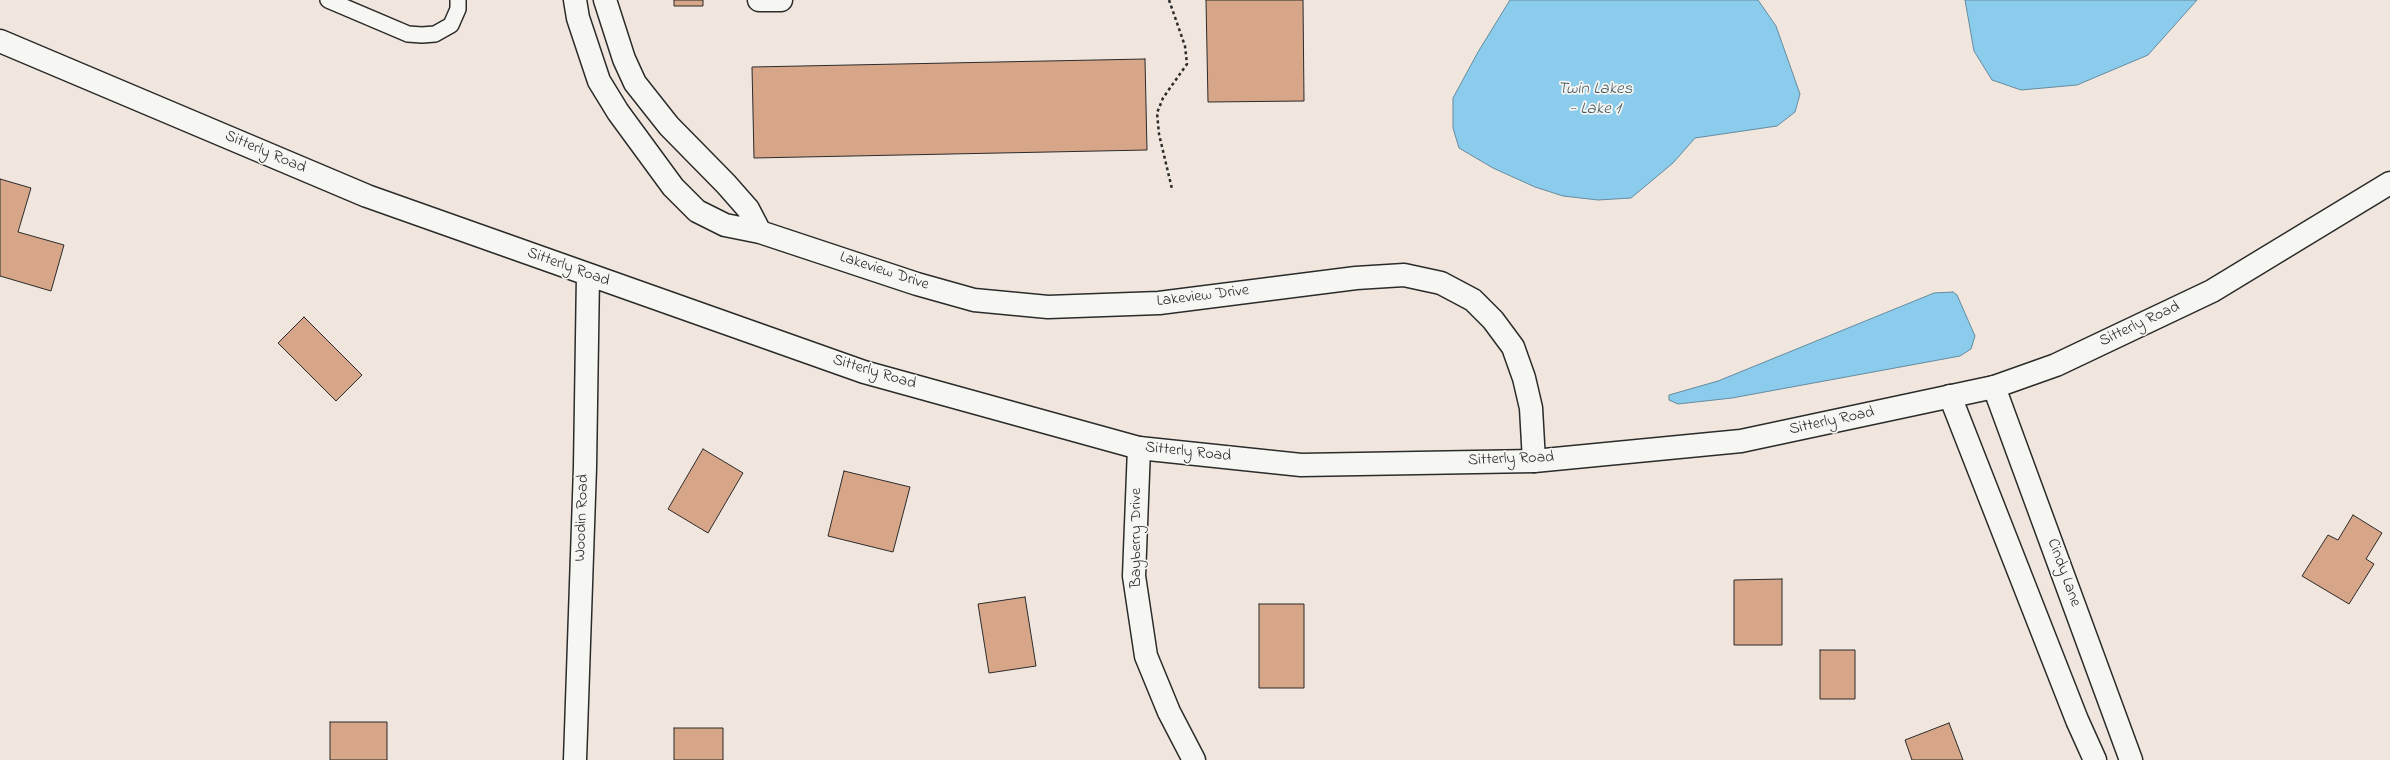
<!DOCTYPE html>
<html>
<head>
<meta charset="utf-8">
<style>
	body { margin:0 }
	canvas { display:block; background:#f0e6dd }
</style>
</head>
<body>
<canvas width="2390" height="760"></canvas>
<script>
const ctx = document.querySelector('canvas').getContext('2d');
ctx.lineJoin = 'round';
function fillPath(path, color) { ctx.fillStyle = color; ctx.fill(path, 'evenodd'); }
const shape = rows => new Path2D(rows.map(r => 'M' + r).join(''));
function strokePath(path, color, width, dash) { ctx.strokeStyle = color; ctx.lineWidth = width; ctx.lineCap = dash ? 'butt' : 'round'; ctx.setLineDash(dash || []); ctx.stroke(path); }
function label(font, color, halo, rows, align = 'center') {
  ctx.font = font + ' "Indie Flower",sans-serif'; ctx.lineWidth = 3.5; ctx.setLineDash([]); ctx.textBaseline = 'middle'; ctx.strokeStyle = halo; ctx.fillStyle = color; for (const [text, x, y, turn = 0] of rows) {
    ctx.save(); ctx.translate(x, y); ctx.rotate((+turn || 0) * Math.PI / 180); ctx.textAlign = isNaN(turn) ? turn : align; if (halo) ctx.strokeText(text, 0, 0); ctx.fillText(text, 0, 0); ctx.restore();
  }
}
const water = shape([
	[1510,0,1758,0,1776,26,1800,94,1795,112,1777,126,1695,138,1673,163,1631,198,1598,200,1563,196,1535,187,1493,168,1459,148,1453,128,1453,98,1478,52,1510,0],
	[1965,0,2197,0,2148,55,2077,85,2021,90,1992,80,1974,51,1965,0],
	[1953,292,1957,295,1975,336,1971,349,1960,356,1732,398,1678,404,1669,400,1669,395,1718,381,1934,293,1953,292]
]);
fillPath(water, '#8bcbec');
strokePath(water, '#658b9f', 1);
const building = shape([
	[674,0,703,0,703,6,674,6,674,0],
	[1206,0,1303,0,1304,101,1208,102,1206,0],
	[1145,59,1147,150,754,158,752,67,1145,59],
	[0,179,31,188,18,232,64,245,51,291,0,276,0,179],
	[304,317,362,375,336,401,278,343,304,317],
	[703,449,743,473,708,533,668,509,703,449],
	[844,471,910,487,893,552,828,536,844,471],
	[2353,515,2382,533,2366,559,2374,564,2349,604,2302,576,2328,535,2338,540,2353,515],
	[1782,579,1782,645,1734,645,1734,580,1782,579],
	[1025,597,1036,666,989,673,978,604,1025,597],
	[1259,604,1304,604,1304,688,1259,688,1259,604],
	[1820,650,1855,650,1855,699,1820,699,1820,650],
	[330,722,387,722,387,760,330,760,330,722],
	[1949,723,1963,760,1912,760,1905,740,1949,723],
	[674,728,723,728,723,760,674,760,674,728]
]);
fillPath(building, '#d7a689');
strokePath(building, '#2b2b2b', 1);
const service = shape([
	[328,0,408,34,422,35,435,34,451,25,458,9,458,0]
]);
const minor = shape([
	[575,0,578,18,599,81,618,112,673,187,697,211,725,225,760,232,917,284,974,300,1048,307,1159,303,1356,278,1404,275,1441,283,1473,300,1493,320,1513,347,1524,378,1531,408,1534,461],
	[605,0,624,59,635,83,669,126,726,184,748,209,760,232],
	[759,0,781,0],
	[1994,387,2131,760],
	[1950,396,2077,720,2095,760],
	[1139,448,1134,576,1146,656,1169,712,1194,760]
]);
const tertiary = shape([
	[0,41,367,196,864,372,1139,448,1301,465,1534,461,1741,441,1994,387,2056,365,2212,291,2390,183],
	[575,760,585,467,588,275]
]);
strokePath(service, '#2b2b2b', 18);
strokePath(minor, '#2b2b2b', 25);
strokePath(tertiary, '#2b2b2b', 25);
strokePath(shape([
	[1169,0,1185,46,1187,64,1163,98,1157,113,1159,134,1172,189]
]), '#2b2b2b', 2.5, [3, 3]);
strokePath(service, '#f6f6f2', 15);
strokePath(minor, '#f6f6f2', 22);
strokePath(tertiary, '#f6f6f2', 22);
label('16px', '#2b2b2b', '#f6f6f2', [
	["Sitterly Road",265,153,23],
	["Sitterly Road",568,268,20],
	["Lakeview Drive",884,272,18],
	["Lakeview Drive",1203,297,-7],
	["Sitterly Road",2140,325,-25],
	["Sitterly Road",874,373,17],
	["Sitterly Road",1832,422,-12],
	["Sitterly Road",1188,453,6],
	["Sitterly Road",1511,460,-2],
	["Woodin Road",583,518,-88],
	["Bayberry Drive",1137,538,-90],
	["Cindy Lane",2063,573,70]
]);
label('italic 17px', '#485b65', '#f6f6f2', [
	["Twin Lakes",1595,90],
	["- Lake 1",1595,110]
]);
</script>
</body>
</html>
